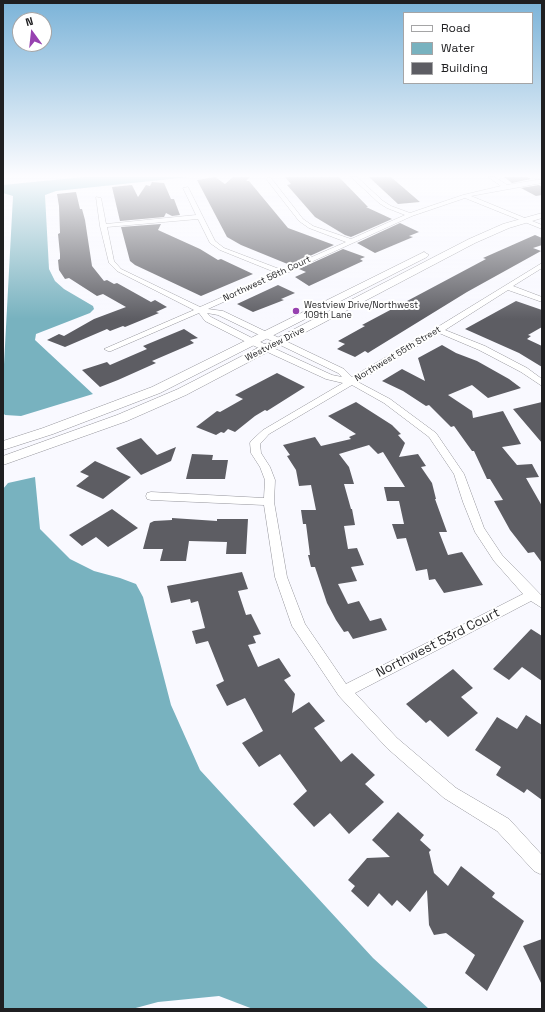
<!DOCTYPE html>
<html>
<head>
<meta charset="utf-8">
<style>
	body { margin:0 }
	#map { position:relative; width:545px; height:1012px; overflow:hidden; background:#f9f9ff; font-family:"Space Grotesk",sans-serif }
	canvas { display:block }
	.frame { position:absolute; inset:0; border:4px solid #1f1f21; pointer-events:none }
	.legend { position:absolute; left:403px; top:12px; width:130px; height:72px; box-sizing:border-box; background:#fff; border:1px solid #a5a5a6; margin:0; padding:5px 7px; list-style:none; font-size:12px; color:#1f1f21 }
	.legend li { display:flex; align-items:center; gap:8px; height:20px }
	.legend b { width:20px; border:1px solid #a5a5a6 }
	.north { position:absolute; left:12px; top:12px; width:40px; height:40px; box-sizing:border-box; background:#fff; border:1px solid #a5a5a6; border-radius:50%; rotate:345deg; font-size:11px; font-weight:700; line-height:16px; text-align:center; color:#1f1f21 }
	.north::after { content:''; display:block; margin:auto; width:14px; height:18px; background:#9742b0; clip-path:polygon(50% 0,100% 100%,50% 72%,0 100%) }
</style>
</head>
<body>
<div id="map">
<canvas width="545" height="1012"></canvas>
<div class="frame"></div>
<ul class="legend">
<li><b style="height:5px;background:#fff"></b>Road</li>
<li><b style="height:11px;background:#78b2bf"></b>Water</li>
<li><b style="height:11px;background:#5d5d63"></b>Building</li>
</ul>
<div class="north">N</div>
</div>
<script>
const ctx = document.querySelector('canvas').getContext('2d');
ctx.lineJoin = 'round';
function fillPath(path, color) { ctx.fillStyle = color; ctx.fill(path, 'evenodd'); }
const shape = rows => new Path2D(rows.map(r => 'M' + r).join(''));
function strokePath(path, color, width, dash) { ctx.strokeStyle = color; ctx.lineWidth = width; ctx.lineCap = dash ? 'butt' : 'round'; ctx.setLineDash(dash || []); ctx.stroke(path); }
function label(font, color, halo, rows, align = 'center') {
  ctx.font = font + ' "Space Grotesk",sans-serif'; ctx.lineWidth = 4; ctx.setLineDash([]); ctx.textBaseline = 'middle'; ctx.strokeStyle = halo; ctx.fillStyle = color; for (const [text, x, y, turn = 0] of rows) {
    ctx.save(); ctx.translate(x, y); ctx.rotate((+turn || 0) * Math.PI / 180); ctx.textAlign = isNaN(turn) ? turn : align; if (halo) ctx.strokeText(text, 0, 0); ctx.fillText(text, 0, 0); ctx.restore();
  }
}
fillPath(shape([
	[84,177,189,177,56,191,45,195,49,269,55,281,64,289,93,306,94,309,90,313,36,334,35,340,93,394,21,416,5,415,3,413,3,383,13,196,3,193,3,185],
	[35,477,40,529,70,559,94,571,120,578,136,584,143,597,171,705,200,770,373,958,429,1009,253,1009,219,996,158,1002,132,1009,3,1009,3,489,8,483]
]), '#78b2bf');
fillPath(shape([
	[215,177,225,184,233,177,250,177,246,181,249,181,288,228,334,245,290,265,241,245,227,237,197,180],
	[285,177,339,177,368,207,366,207,392,219,351,237,345,235,315,217,287,185,291,184],
	[369,177,391,177,420,202,398,204],
	[504,177,527,177,531,179,512,183],
	[152,182,164,183,171,199,174,199,180,215,172,216,166,213,164,217,120,221,112,187,132,185,138,197,146,185,150,186],
	[539,185,542,187,542,195,536,196,521,188],
	[76,192,80,209,82,209,85,220,92,266,104,281,107,280,114,284,117,283,151,302,155,300,167,307,156,312,159,313,125,327,123,326,110,331,107,329,65,347,47,340,59,334,64,336,94,319,126,307,103,294,97,296,69,278,65,279,59,270,58,260,60,259,60,254,58,234,60,233,59,206,57,194],
	[400,223,419,232,409,236,413,237,375,253,357,243],
	[161,224,158,230,200,249,218,260,221,259,253,274,201,296,135,265,130,261,121,227],
	[535,235,542,238,542,245,533,248,541,251,467,292,371,351,368,353,365,351,355,357,337,349,345,344,338,341,365,326,362,325,486,259,483,258],
	[343,249,365,257,360,259,363,261,309,286,295,277,306,272,299,269],
	[278,285,295,293,281,299,284,300,253,312,237,304],
	[516,301,542,310,542,327,528,335,531,336,527,339,542,346,542,367,519,353,465,329],
	[184,329,198,338,190,340,194,343,152,361,156,363,118,380,100,387,82,370,107,362,110,365,147,349,143,346],
	[442,345,456,353,477,361,509,379,521,388,488,398,472,385,448,395,472,411,473,418,503,411,521,444,502,447,517,465,532,464,539,477,526,478,542,506,542,563,534,552,528,553,510,530,494,501,503,500,490,479,487,479,474,451,472,451,454,426,451,427,429,405,426,406,403,391,382,381,402,369,425,381,418,358],
	[277,373,305,387,267,411,265,410,255,416,235,432,228,429,224,433,221,432,216,435,196,427,217,411,220,412,243,399,235,395],
	[356,402,392,425,401,434,398,435,405,443,399,457,418,454,426,466,421,467,432,483,436,499,435,499,447,532,439,532,448,555,462,552,483,585,444,593,435,579,429,580,427,569,416,571,406,538,397,539,392,524,404,524,399,501,387,501,384,487,405,487,383,452,378,454,369,445,339,454,349,467,354,484,344,484,351,509,352,509,355,525,344,526,348,549,357,548,364,565,351,567,357,581,338,584,348,604,359,601,370,621,381,618,387,630,353,639,348,631,344,632,336,620,327,603,315,567,311,567,308,555,310,555,306,524,303,524,301,510,316,510,311,485,299,486,296,470,287,456,290,455,283,445,315,437,321,446,351,439,349,437,356,434,328,416],
	[542,402,542,443,513,409],
	[141,438,157,455,176,447,171,461,141,475,116,448],
	[192,454,213,455,212,460,228,460,225,479,186,479],
	[95,461,131,477,103,499,76,486,89,476,80,472],
	[112,509,138,528,108,547,96,537,82,546,69,535],
	[172,518,217,521,217,519,248,519,246,554,226,554,227,542,189,541,186,561,160,561,163,549,143,549,150,523,154,521,172,520],
	[242,572,248,589,238,591,246,615,251,614,261,634,253,636,256,643,248,645,258,667,279,658,291,676,284,680,295,694,292,713,309,702,325,721,314,728,341,762,352,753,375,775,365,784,384,802,349,834,330,813,314,827,293,804,307,791,280,754,259,767,242,743,263,731,245,698,227,706,216,685,224,681,208,641,196,644,192,631,205,628,198,601,191,603,190,599,171,603,167,586],
	[531,629,542,636,542,681,522,667,509,680,493,669],
	[453,669,473,688,461,697,478,713,448,737,430,720,426,723,406,704],
	[526,715,542,725,542,800,527,789,524,793,496,775,501,767,475,750,497,717,517,729],
	[398,812,424,835,420,840,431,850,429,852,434,873,448,886,461,866,495,893,492,897,524,921,487,991,465,973,475,955,446,933,434,935,429,925,427,890,410,912,397,900,392,906,379,893,368,907,351,891,355,886,348,880,367,858,390,857,372,840],
	[542,939,542,985,523,946]
]), '#5d5d63');
const street = shape([
	[351,177,357,177,383,201,391,206,410,213,463,195,501,186,488,177,495,177,507,185,542,179,542,183,471,196,542,225,542,229,465,198,412,216,208,309,223,311,344,369,352,377,436,328,542,263,542,268,513,286,542,297,542,302,508,290,445,330,485,346,527,368,542,379,542,386,521,372,479,350,439,333,358,382,390,399,436,433,464,474,484,528,502,555,542,596,542,608,531,601,355,693,397,738,456,788,509,819,542,855,542,873,540,874,534,871,497,831,444,798,387,748,339,696,292,626,275,577,264,505,151,500,147,499,146,496,147,493,151,492,264,498,265,480,260,467,251,453,250,443,251,441,263,430,343,383,326,379,250,344,205,321,199,313,111,351,108,351,104,349,194,310,117,271,109,263,100,226,96,197,101,198,106,224,196,215,183,188,188,187,215,241,224,248,282,270,346,242,309,228,299,221,267,180,267,178,271,178,303,219,313,226,351,239,405,215,387,208,379,203,351,177],
	[198,219,210,243,220,250,277,273,200,307,121,269,114,261,107,227,198,219],
	[207,313,218,315,338,373,342,377,332,375,256,340,211,317,207,313],
	[352,385,384,403,429,437,454,474,463,502,475,532,494,561,523,594,346,684,305,624,287,577,274,502,275,480,270,467,261,453,260,444,269,434,352,385]
]);
const secondary = shape([
	[542,213,542,218,509,228,475,243,186,395,127,421,3,465,3,456,117,415,178,389,469,239,503,224,542,213],
	[424,252,429,255,427,257,160,393,53,434,3,450,3,441,43,428,152,387,424,252]
]);
strokePath(street, '#95959c', 1);
strokePath(secondary, '#95959c', 1);
fillPath(street, '#fff');
fillPath(secondary, '#fff');
const sky = ctx.createLinearGradient(0, 0, 0, 319);
sky.addColorStop(0, '#7bb3d8');
sky.addColorStop(0.55, '#fcfcff');
sky.addColorStop(1, '#fcfcff00');
ctx.fillStyle = sky;
ctx.fillRect(0, 0, 545, 319);
for (const [x, y, r, color] of [
	[296,311,4,"#9742b0"]
]) { const dot = new Path2D(); dot.arc(x, y, r, 0, 2 * Math.PI); ctx.fillStyle = color; ctx.fill(dot); strokePath(dot, '#fff', 1.5); }
label('9px', '#1f1f21', '#fff', [
	["Northwest 56th Court",267,279,-25],
	["Westview Drive",275,344,-27],
	["Northwest 55th Street",398,354,-31]
]);
label('9px', '#1f1f21', '#fff', [
	["Westview Drive/Northwest",304,306],
	["109th Lane",304,316]
], 'left');
label('13px', '#1f1f21', '#fff', [
	["Northwest 53rd Court",438,643,-27]
]);
</script>
</body>
</html>
